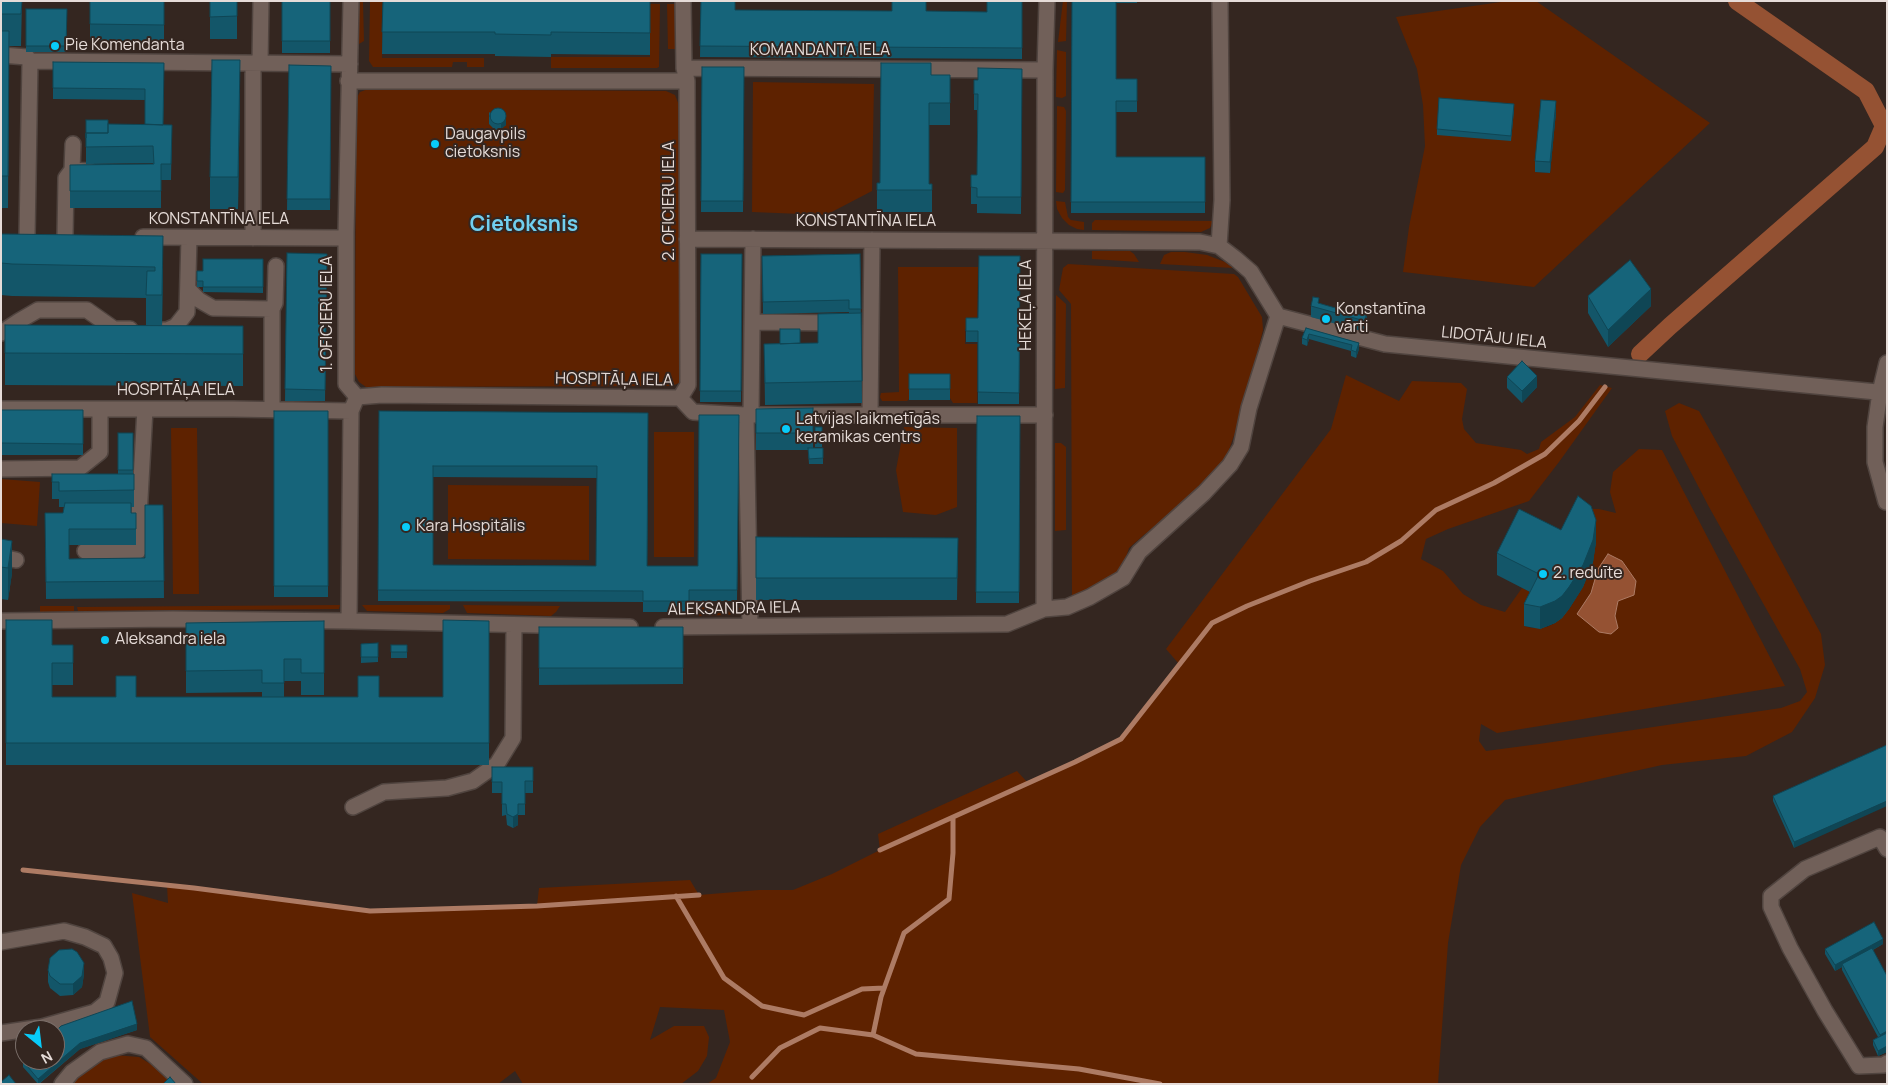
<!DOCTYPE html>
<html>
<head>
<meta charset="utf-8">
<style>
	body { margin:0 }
	#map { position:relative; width:1888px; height:1085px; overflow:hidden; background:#342620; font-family:Manrope,sans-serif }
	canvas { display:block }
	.frame { position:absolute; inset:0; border:2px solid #e6dcd8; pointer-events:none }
	.north { position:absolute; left:15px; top:1020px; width:50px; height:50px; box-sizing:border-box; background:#342620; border:1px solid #7b6f6a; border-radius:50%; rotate:151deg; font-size:14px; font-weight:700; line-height:20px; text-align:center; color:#e6dcd8 }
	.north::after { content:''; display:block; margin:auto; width:18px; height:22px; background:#08cbf9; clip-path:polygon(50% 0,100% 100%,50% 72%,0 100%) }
</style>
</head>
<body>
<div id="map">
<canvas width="1888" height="1085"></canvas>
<div class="frame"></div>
<div class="north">N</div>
</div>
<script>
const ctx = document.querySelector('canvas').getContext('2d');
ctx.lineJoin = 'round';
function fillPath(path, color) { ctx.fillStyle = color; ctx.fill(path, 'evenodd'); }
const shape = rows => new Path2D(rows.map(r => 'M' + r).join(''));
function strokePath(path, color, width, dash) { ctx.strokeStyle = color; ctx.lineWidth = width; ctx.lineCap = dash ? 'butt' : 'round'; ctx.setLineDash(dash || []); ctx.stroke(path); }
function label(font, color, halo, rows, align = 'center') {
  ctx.font = font + ' Manrope,sans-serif'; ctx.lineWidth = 4; ctx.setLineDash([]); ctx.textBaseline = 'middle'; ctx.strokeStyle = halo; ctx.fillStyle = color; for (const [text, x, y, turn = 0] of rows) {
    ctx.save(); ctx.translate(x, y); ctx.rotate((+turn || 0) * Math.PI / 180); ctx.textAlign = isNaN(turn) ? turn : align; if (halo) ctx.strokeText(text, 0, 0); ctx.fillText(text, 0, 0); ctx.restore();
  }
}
fillPath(shape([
	[359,1,363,1,364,41,359,44],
	[370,1,446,1,383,10,382,58,484,58,484,67,467,67,467,62,453,62,452,67,373,67,369,61],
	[1063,1,1067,1,1066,41,1058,42],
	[1508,1,1536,1,1710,123,1534,287,1403,272,1409,227,1425,146,1423,105,1417,69,1396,17],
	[1556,112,1550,173,1535,172],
	[576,2,660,4,659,67,657,68,551,68,551,57,650,57,650,12],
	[667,4,675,4,676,49,668,49],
	[1057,50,1066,52,1066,96,1062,98,1056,97],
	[753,82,874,84,872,191,826,215,752,212],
	[368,89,666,91,675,95,679,105,683,377,679,383,672,386,366,387,359,382,355,374,356,99,360,92],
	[1057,106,1064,107,1066,111,1065,190,1063,193,1056,192],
	[1875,147,1870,158,1862,166,1655,347,1649,346,1652,333,1852,156,1862,150],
	[1056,201,1065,202,1068,217,1071,220,1084,222,1084,230,1077,229,1069,225,1062,218,1057,209],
	[1095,220,1213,221,1210,228,1201,232,1092,230,1092,223],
	[1092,251,1130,251,1134,254,1139,262,1092,259],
	[1171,252,1185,252,1207,255,1225,262,1233,268,1160,264,1164,255],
	[1068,264,1234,274,1238,277,1262,317,1263,330,1244,406,1227,456,1200,492,1145,534,1129,548,1121,572,1072,600,1071,304,1059,290,1063,268],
	[898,267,978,267,977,328,965,329,965,344,977,344,977,403,953,403,950,398,950,384,910,384,910,398,907,401,882,401,880,397,881,393,899,392],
	[1056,295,1066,304,1065,388,1055,389],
	[1346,375,1399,401,1412,381,1461,383,1467,389,1462,419,1464,429,1476,443,1521,450,1527,454,1539,449,1541,442,1575,417,1600,385,1612,388,1559,462,1529,501,1448,529,1426,539,1421,559,1443,571,1463,594,1481,605,1505,612,1522,588,1539,596,1524,626,1532,628,1547,627,1555,623,1569,609,1583,587,1593,562,1596,542,1581,509,1599,509,1616,513,1610,492,1613,472,1639,449,1662,450,1785,686,1497,733,1481,724,1479,741,1486,751,1539,744,1781,708,1800,701,1807,692,1800,669,1709,507,1672,436,1665,411,1679,403,1699,411,1720,448,1821,634,1825,665,1815,698,1792,732,1746,756,1662,765,1505,800,1480,827,1461,865,1448,943,1438,1084,707,1084,716,1078,730,1042,724,1010,660,1007,650,1040,674,1026,704,1026,709,1037,707,1056,698,1071,681,1084,523,1084,515,1071,498,1084,203,1084,150,1037,132,893,168,903,167,886,370,911,537,906,539,888,690,880,699,895,759,890,793,890,832,874,880,850,878,834,1017,771,1028,783,1075,762,1121,739,1179,664,1166,649,1331,429],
	[1598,569,1618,601,1615,616,1618,628,1577,614,1591,593],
	[904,427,957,428,957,507,936,515,903,512,896,470],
	[171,428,197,428,199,594,173,594],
	[654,432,694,432,694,557,654,557],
	[1055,443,1061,443,1066,447,1066,530,1055,531],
	[1,479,40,482,37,526,1,523],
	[448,485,589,486,589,560,448,559],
	[340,605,339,609,78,611,77,607],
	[362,605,450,605,450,609,443,613,367,611],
	[463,605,560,606,556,612,551,616,467,613],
	[40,606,74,606,74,611,40,612],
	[695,607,741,608,735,613,728,615,695,616],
	[114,1055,139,1057,162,1071,170,1083,73,1084,77,1077,91,1066]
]), '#5e2200');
const water = shape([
	[1608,554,1622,561,1636,581,1634,595,1618,601,1615,616,1618,628,1611,634,1599,632,1577,614,1591,593,1598,569,1608,554]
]);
fillPath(water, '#955233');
strokePath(water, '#ad7b64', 1);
strokePath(shape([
	[880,850,1075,762,1121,739,1212,623,1247,606,1310,581,1366,562,1401,541,1436,510,1494,483,1545,454,1579,421,1605,387],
	[23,870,194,888,370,911,537,906,699,895],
	[676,896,724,978,762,1006,804,1015,862,989,884,988],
	[873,1035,881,997,904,933,949,899,953,853,953,817],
	[752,1077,780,1048,820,1028,873,1035,916,1054,1079,1069,1160,1084]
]), '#ad7b64', 5);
strokePath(shape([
	[1640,354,1670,326,1875,147,1884,126,1866,91,1737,1]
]), '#955233', 18);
const minor = shape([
	[1,55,27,57,30,61,350,64],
	[260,63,261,1],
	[684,68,1045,70],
	[348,81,687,81],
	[72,170,73,144],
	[27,237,30,61],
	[65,237,66,178,72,170,89,171],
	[143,237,346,238],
	[253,238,253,63],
	[687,239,1200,242,1219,246,1236,259,1251,272,1278,316,1385,344,1887,393],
	[1219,246,1222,200,1220,1],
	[188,289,199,300,213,308,272,309,272,409],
	[272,309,275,303,276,266],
	[752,322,838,323],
	[158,330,167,330,176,326,187,312,189,238],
	[1,333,19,321,38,310,87,310,114,329,130,329],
	[357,397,382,395,680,398,693,412,746,415,1045,415],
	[680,398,688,385,687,81,684,68,683,1],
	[1,409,233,409,351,411],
	[746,415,750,625],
	[751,415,753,239],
	[870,415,872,240],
	[1,469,80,468,100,452,100,409],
	[1886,502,1875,462,1875,427,1880,392,1887,363],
	[85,551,138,551,140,546,139,516,145,409],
	[1,557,16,560],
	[1044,609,1045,70,1047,1],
	[1,621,173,619,349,621,630,627],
	[349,621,351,411,357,397,346,384,346,233,351,1],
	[663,627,1007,624,1044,609,1067,607,1090,597,1123,578,1139,552,1204,493,1230,465,1241,447,1249,408,1278,316],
	[353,807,384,792,447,788,473,781,497,764,513,738,514,625],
	[1887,849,1880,837,1805,869,1771,896,1771,907,1790,948,1825,1011,1859,1066,1884,1065,1887,1063],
	[1,942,64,931,85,937,104,946,111,958,115,973,107,1002,95,1012,42,1027,1,1033],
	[62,1084,72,1072,100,1052,128,1044,146,1048,185,1084]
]);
strokePath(minor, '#50443f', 18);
strokePath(minor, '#716059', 15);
fillPath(shape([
	[1,1,22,1,21,46,9,46,8,208,1,208],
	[90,1,164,1,164,41,90,41],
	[210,1,237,1,237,39,210,39],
	[282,1,330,1,330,53,282,53],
	[383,1,650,1,650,55,551,54,551,57,495,56,495,54,382,54],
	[701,1,735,10,987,12,1022,1,1022,59,700,57],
	[1072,1,1137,1,1137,3,1116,3,1116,79,1137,91,1137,112,1116,112,1116,157,1205,157,1205,213,1071,213],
	[26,9,67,9,66,52,26,52],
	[53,62,164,63,163,125,172,125,171,180,161,180,161,208,70,208,70,165,153,164,153,163,86,164,86,120,108,133,145,124,145,100,53,99],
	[289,65,331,66,330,210,287,210],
	[702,67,744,67,743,212,701,212],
	[1022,69,1021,214,977,213,977,204,971,204,971,175,977,175,977,110,974,110,974,80,978,80],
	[931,75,950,75,950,125,929,125,929,184,932,184,932,212,877,212,877,183,880,183],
	[240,92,238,209,210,209,210,177],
	[1514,110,1511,141,1437,135,1437,129],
	[489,112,506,125,501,129,495,130,489,124],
	[1556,112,1550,173,1535,172,1535,161],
	[1,234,163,268,162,326,243,326,243,386,5,385,5,325,146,326,146,298,12,296,1,295],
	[287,253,327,254,325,401,285,401],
	[701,254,742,254,741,402,700,402],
	[860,254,862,403,765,405,764,344,818,343,818,314,849,313,849,312,763,314,762,256],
	[1020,256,1019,404,978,404,978,342,966,342,966,318,978,318],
	[263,259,263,293,203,292,203,287,197,287,197,271,203,271],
	[1588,296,1651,306,1608,347,1588,313],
	[1319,303,1367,322,1365,332,1311,317,1311,306],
	[1306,328,1359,343,1359,349,1356,358,1351,356,1351,351,1309,339,1307,346,1302,344,1302,338],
	[909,374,950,374,950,400,909,400],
	[1507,377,1537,387,1522,403,1507,388],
	[813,408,813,448,823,448,823,464,809,464,808,450,756,450,756,409],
	[1,410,83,410,83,455,1,455],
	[274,411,328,411,328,597,274,597],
	[379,411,648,413,647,566,698,566,739,415,737,601,689,601,689,612,643,612,643,602,378,601],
	[433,477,597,478,596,566,433,565],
	[977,416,1020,416,1019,603,976,603],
	[815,427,822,427,822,447,815,447],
	[118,433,133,433,133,474,134,474,134,507,131,507,131,513,136,513,136,545,69,545,69,559,145,558,163,505,164,598,46,599,45,513,63,513,64,507,59,507,59,499,52,499,52,474,118,474],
	[1561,530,1596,542,1593,562,1583,587,1569,609,1562,618,1555,623,1540,629,1524,626,1524,604,1530,592,1497,575,1497,553],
	[756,537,958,538,957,600,756,600],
	[1,539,12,573,8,600,1,599],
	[6,620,52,645,73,645,73,685,52,685,52,697,262,697,262,692,186,693,186,623,324,621,324,695,301,695,301,681,284,681,284,697,443,697,489,621,489,765,6,765],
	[539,627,683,627,683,684,539,685],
	[378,643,378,662,361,663,361,644],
	[391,645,407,645,407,658,391,658],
	[1887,745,1794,848,1773,801,1773,796],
	[492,767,533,767,533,793,525,793,525,815,518,815,518,825,513,828,507,825,506,815,502,816,502,793,492,793],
	[1883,944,1873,950,1887,976,1887,1052,1878,1056,1873,1045,1873,1040,1878,1037,1842,970,1842,967,1835,971,1825,954,1825,949],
	[48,970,84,974,82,987,73,995,60,996,50,988,48,982],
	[137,1030,80,1049,39,1084,38,1084,23,1067,23,1061,55,1032]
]), '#135669');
fillPath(shape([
	[240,60,240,92,238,209,238,177],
	[1556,101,1556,112,1550,173,1550,162],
	[506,119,506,125,501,129,501,124],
	[163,236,163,268,162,327,162,295],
	[1651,289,1651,306,1608,347,1608,330],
	[1367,311,1367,322,1365,332,1365,321],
	[1309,334,1309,339,1307,346,1307,340],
	[1359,343,1359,349,1356,358,1356,352],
	[1537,376,1537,387,1522,403,1522,391],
	[1596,520,1596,542,1593,562,1583,587,1569,609,1562,618,1555,623,1540,629,1540,607],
	[12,541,12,573,8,600,8,568],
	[1887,801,1887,806,1794,848,1794,842],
	[518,804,518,825,513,828,513,817],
	[1883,939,1883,944,1843,966,1842,964,1842,967,1835,971,1835,965],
	[84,963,84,974,82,987,73,995,73,984],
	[137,1024,137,1030,80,1049,38,1084,38,1079,80,1043],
	[1887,1031,1887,1037,1880,1040,1880,1035],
	[1887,1046,1887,1052,1878,1056,1878,1051]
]), '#0f4655');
const building = shape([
	[1,1,22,1,21,14,1,14,1,1],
	[90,1,164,1,164,25,90,24,90,1],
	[210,1,237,1,237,16,210,17,210,1],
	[282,1,330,1,330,41,282,41,282,1],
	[383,1,650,1,650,33,551,32,551,35,495,34,495,32,382,32,383,1],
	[701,1,735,1,735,10,892,11,892,1,926,1,926,11,987,12,987,1,1022,1,1022,48,700,46,701,1],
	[1072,1,1116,1,1116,79,1137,79,1137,101,1116,101,1116,157,1205,157,1205,202,1071,202,1072,1],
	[26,9,67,9,66,46,26,46,26,9],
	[1,31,9,31,8,176,1,176,1,31],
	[212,60,240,60,238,177,210,177,212,60],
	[53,62,164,63,163,125,145,124,145,89,53,88,53,62],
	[881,63,931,63,931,75,950,75,950,103,929,103,929,184,932,184,932,190,877,190,877,183,880,183,881,63],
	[289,65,331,66,330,199,287,199,289,65],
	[702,67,744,67,743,201,701,201,702,67],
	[978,68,1022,69,1021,197,977,197,977,188,971,187,971,175,977,175,978,94,974,94,974,80,978,80,978,68],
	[1439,98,1514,104,1511,136,1437,129,1439,98],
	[1541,100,1556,101,1550,162,1535,161,1541,100],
	'490 116a8 8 0 1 1 16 0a8 8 0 1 1-16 0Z',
	[86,120,108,120,108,133,86,133,86,138,86,120],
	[108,124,172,125,171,164,161,164,161,191,70,191,70,165,154,164,153,146,86,147,86,133,108,133,108,124],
	[1,234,163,236,162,295,146,295,147,271,155,271,155,267,12,264,1,263,1,234],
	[287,253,327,254,325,390,285,389,287,253],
	[701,254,742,254,741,391,700,391,701,254],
	[860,254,861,309,849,309,849,300,763,302,762,256,860,254],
	[979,256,1020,256,1019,393,978,392,978,331,966,331,966,318,978,318,979,256],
	[203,259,263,259,263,287,203,287,203,281,197,281,197,271,203,271,203,259],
	[1630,260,1651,289,1608,330,1588,296,1630,260],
	[1313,297,1319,298,1318,303,1360,315,1361,309,1367,311,1365,321,1311,306,1313,297],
	[861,313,862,381,765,383,764,344,818,343,818,314,861,313],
	[5,325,243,326,243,354,5,353,5,325],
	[1306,328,1359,343,1356,352,1351,350,1352,345,1309,334,1307,340,1302,338,1306,328],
	[780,329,800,329,800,343,780,344,780,329],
	[1522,361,1537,376,1522,391,1507,377,1522,361],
	[909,374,950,374,950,389,909,389,909,374],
	[813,408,813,433,756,433,756,409,813,408],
	[1,410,83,410,83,444,1,443,1,410],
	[274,411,328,411,328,586,274,586,274,411],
	[379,411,648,413,647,566,698,566,699,415,739,415,737,590,689,590,689,601,643,601,643,591,378,590,379,411],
	[433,466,597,466,596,566,433,565,433,466],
	[977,416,1020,416,1019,592,976,592,977,416],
	[815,427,822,427,822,441,815,441,815,427],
	[118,433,133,433,133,470,118,470,118,433],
	[808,448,823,448,823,458,809,459,808,448],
	[52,474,134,474,134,490,59,491,59,482,52,482,52,474],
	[1578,496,1591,506,1596,520,1593,540,1583,565,1569,587,1562,596,1555,601,1540,607,1524,604,1539,574,1497,553,1519,509,1561,530,1578,496],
	[65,503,131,503,131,513,136,513,136,529,69,529,69,559,145,558,145,505,163,505,164,581,46,582,45,513,63,513,65,503],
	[756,537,958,538,957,578,756,578,756,537],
	[1,539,12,541,8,568,1,567,1,539],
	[6,620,52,620,52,645,73,645,73,663,52,663,52,697,116,697,116,676,136,676,136,697,358,697,358,676,379,676,379,697,443,697,443,620,489,621,489,743,6,743,6,620],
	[324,621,324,673,301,673,301,659,284,659,284,683,262,683,262,670,186,671,186,623,324,621],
	[539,627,683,627,683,668,539,668,539,627],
	[378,643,378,657,361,657,361,644,378,643],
	[391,645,407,645,407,652,391,652,391,645],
	[1887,745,1887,801,1794,842,1773,796,1887,745],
	[492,767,533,767,533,781,525,781,525,804,518,804,518,814,513,817,507,814,506,804,502,804,502,782,492,782,492,767],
	[1874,922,1883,939,1835,965,1825,949,1874,922],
	[1872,948,1887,976,1887,1031,1880,1035,1842,964,1872,948],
	[72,949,77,952,84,963,82,976,73,984,60,984,50,976,48,970,50,958,59,950,72,949],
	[132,1001,137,1024,80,1043,38,1079,23,1061,25,1059,55,1060,55,1032,61,1026,132,1001],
	[1887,1033,1887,1046,1878,1051,1873,1040,1887,1033],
	[9,1075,16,1084,1,1084,1,1082,9,1075],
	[170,1077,176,1084,163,1084,170,1077]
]);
fillPath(building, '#16647a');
strokePath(building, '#0f4655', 1);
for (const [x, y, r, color] of [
	[55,46,5,"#08cbf9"],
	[435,144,5,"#08cbf9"],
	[1326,319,5,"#08cbf9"],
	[786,429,5,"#08cbf9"],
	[406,527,5,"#08cbf9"],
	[1543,574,5,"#08cbf9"],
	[105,640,5,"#08cbf9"]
]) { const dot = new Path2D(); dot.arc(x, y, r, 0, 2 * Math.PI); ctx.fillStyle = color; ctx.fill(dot); strokePath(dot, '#342620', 2); }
label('16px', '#e6dcd8', '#342620', [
	["Pie Komendanta",65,46],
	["Daugavpils",445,135],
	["cietoksnis",445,153],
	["Konstantīna",1336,310],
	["vārti",1336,328],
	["Latvijas laikmetīgās",796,420],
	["keramikas centrs",796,438],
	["Kara Hospitālis",416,527],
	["2. reduīte",1553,574],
	["Aleksandra iela",115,640]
], 'left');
label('16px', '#e6dcd8', '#342620', [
	["KOMANDANTA IELA",820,51],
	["2. OFICIERU IELA",670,201,-90],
	["KONSTANTĪNA IELA",219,220],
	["KONSTANTĪNA IELA",866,222],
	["HEKEĻA IELA",1027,305,-90],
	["1. OFICIERU IELA",328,314,-90],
	["LIDOTĀJU IELA",1494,338,6],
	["HOSPITĀĻA IELA",614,380,1],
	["HOSPITĀĻA IELA",176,391],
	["ALEKSANDRA IELA",734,609,-1]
]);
label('bold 21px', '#71cfef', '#342620', [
	["Cietoksnis",524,225]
]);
</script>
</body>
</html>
